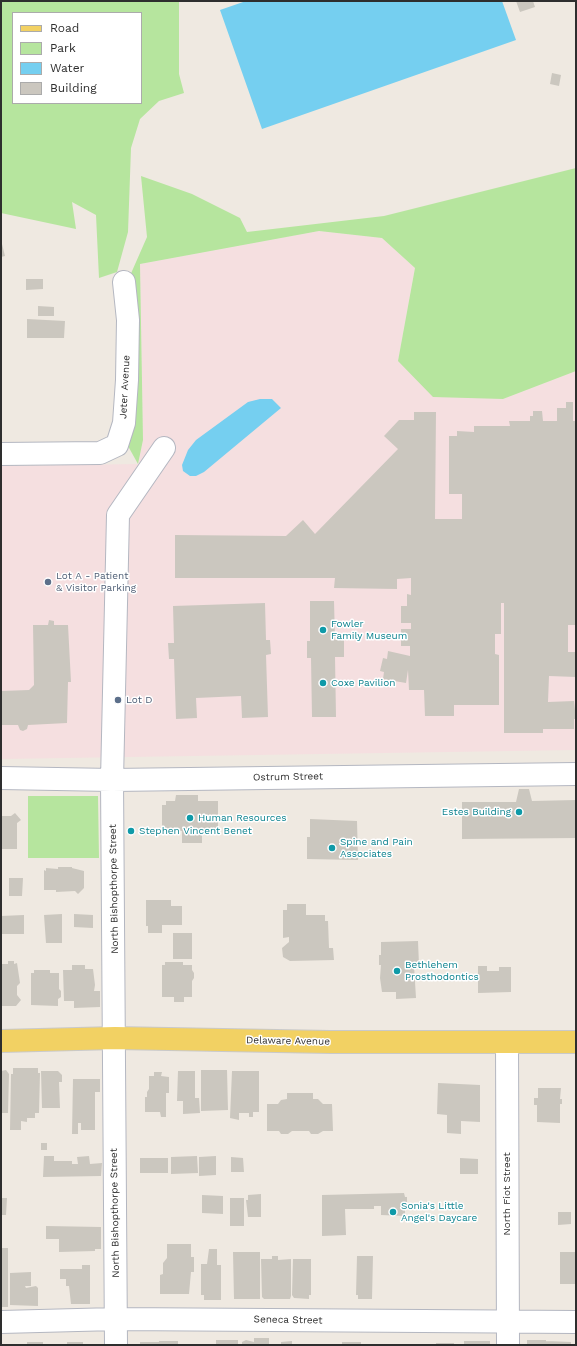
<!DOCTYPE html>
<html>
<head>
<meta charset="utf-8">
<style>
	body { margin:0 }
	#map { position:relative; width:577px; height:1346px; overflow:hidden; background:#efe9e1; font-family:"Work Sans",sans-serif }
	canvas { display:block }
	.frame { position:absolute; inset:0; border:2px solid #2e2e2e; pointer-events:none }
	.legend { position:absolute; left:12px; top:12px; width:130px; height:92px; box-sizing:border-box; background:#fff; border:1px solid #ababab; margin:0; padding:5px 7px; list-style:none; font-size:12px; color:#2e2e2e }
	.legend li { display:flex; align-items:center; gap:8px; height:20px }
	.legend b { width:20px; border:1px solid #ababab }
</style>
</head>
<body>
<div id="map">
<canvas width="577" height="1346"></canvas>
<div class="frame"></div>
<ul class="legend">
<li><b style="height:5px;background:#f2d163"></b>Road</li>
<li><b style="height:11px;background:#b6e59e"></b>Park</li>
<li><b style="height:11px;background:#75cff0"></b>Water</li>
<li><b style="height:11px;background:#cbc7bf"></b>Building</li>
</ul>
</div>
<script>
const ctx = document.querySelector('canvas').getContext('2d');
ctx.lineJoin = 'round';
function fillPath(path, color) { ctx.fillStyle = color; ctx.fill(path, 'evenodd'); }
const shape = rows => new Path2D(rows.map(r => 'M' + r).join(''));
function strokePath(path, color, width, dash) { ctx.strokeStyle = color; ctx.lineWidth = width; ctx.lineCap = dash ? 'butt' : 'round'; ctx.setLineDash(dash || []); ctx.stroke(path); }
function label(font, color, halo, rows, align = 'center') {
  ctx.font = font + ' "Work Sans",sans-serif'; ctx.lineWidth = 3; ctx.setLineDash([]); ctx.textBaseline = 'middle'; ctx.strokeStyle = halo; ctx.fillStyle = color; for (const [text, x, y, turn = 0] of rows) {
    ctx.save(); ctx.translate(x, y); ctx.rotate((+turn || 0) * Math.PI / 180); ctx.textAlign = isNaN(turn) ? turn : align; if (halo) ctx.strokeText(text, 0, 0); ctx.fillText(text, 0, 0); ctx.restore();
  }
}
fillPath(shape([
	[319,231,382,238,415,268,398,361,503,399,576,371,576,750,1,759,1,466,138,464,143,440,140,264]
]), '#f5dfe0');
fillPath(shape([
	[1,1,179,1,179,74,184,93,159,101,140,119,131,148,128,232,117,272,99,278,96,215,72,202,76,229,1,213],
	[13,13,141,13,141,103,13,103],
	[576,168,576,371,503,399,433,397,398,361,415,268,382,238,319,231,140,264,143,440,138,464,128,446,129,278,147,237,141,176,192,194,240,218,247,232,384,216],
	[28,796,98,796,99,858,28,858]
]), '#b6e59e');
fillPath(shape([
	[246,1,502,1,516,40,262,129,220,10],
	[260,399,272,399,281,408,204,472,196,476,190,476,183,471,182,465,188,450,196,440,248,402]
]), '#75cff0');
fillPath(shape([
	[516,1,533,1,535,7,520,12],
	[552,73,561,75,559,86,550,84],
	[1,240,5,256,1,257],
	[26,279,43,279,43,289,26,290],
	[38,306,54,307,54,316,38,316],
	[27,319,65,321,64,338,27,338],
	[566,402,573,402,573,421,576,421,576,625,568,625,568,652,576,652,576,677,549,676,548,702,574,701,576,719,574,719,574,729,543,729,543,733,504,733,504,603,501,603,501,634,495,634,495,654,499,655,499,705,454,705,454,716,425,716,424,690,409,690,408,670,406,683,383,679,384,672,380,671,383,658,387,659,388,651,410,656,410,646,401,646,401,629,411,629,411,623,401,623,401,606,407,606,407,594,411,595,411,578,397,579,397,589,334,588,335,578,175,578,175,535,286,536,303,520,315,534,398,449,384,436,399,420,414,420,414,412,436,412,435,519,462,519,462,494,449,494,449,436,457,436,457,431,474,432,474,426,510,426,509,421,530,421,530,416,533,416,533,411,542,411,543,421,557,421,557,408,566,408],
	[310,601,334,601,335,640,344,640,344,657,335,657,336,717,312,717,311,658,307,658,307,641,310,641],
	[265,603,266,640,270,640,271,654,266,655,268,717,242,718,241,696,196,698,197,718,176,719,174,659,169,659,168,643,174,643,173,606],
	[49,620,54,621,54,625,68,625,71,682,68,682,67,723,28,725,27,729,23,731,20,730,18,725,1,725,1,691,29,690,34,685,33,625,48,625],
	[519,789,529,789,532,801,576,800,576,838,462,839,462,802,516,802],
	[176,795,198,795,198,801,218,801,218,831,202,831,202,843,182,843,182,831,162,831,162,805,166,805,166,801,175,801],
	[15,813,21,820,17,823,17,849,1,849,1,816,11,816],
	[310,819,357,821,358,860,307,859,307,837,310,837],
	[58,867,72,867,72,868,84,871,84,888,78,894,75,891,56,892,56,890,44,890,44,870,46,871,46,868,58,869],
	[9,878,23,878,22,896,9,896],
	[146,900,171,900,171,906,182,906,182,925,162,925,162,933,148,933,148,926,146,926],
	[287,904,306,904,306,915,325,915,325,921,328,921,329,948,333,948,334,960,290,961,283,957,282,948,289,942,289,937,283,938,283,910,287,910],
	[62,914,62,943,46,943,44,915],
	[74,914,93,915,93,928,74,927],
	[24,915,24,934,1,934,1,916],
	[173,933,192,933,192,959,173,959],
	[418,941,419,965,414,965,416,998,396,999,396,992,382,992,380,978,381,965,379,965,379,955,381,955,381,942],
	[8,961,14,961,14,964,17,963,20,983,17,986,17,995,21,1000,16,1006,1,1006,1,964,8,964],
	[165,962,183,962,183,965,192,965,192,970,194,973,194,978,192,981,192,997,184,997,184,1002,174,1002,174,997,162,997,162,965,165,965],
	[72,965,85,965,85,969,93,969,95,985,94,991,100,991,100,1007,74,1008,74,1001,64,1001,63,970,72,970],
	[478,966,487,966,487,971,499,971,499,967,511,967,511,992,478,993],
	[34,970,50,970,50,973,59,973,59,989,61,991,61,997,58,999,58,1006,31,1005,31,973,34,973],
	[13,1068,38,1068,38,1073,40,1073,39,1113,35,1113,35,1118,27,1118,27,1122,21,1121,21,1130,10,1130,11,1074,13,1074],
	[6,1070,9,1074,8,1113,1,1113,1,1071],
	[201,1070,227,1070,228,1110,201,1111],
	[41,1071,58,1071,62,1075,62,1082,59,1082,60,1108,42,1108],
	[178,1071,195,1071,195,1098,199,1098,200,1113,183,1114,183,1101,177,1101],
	[232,1071,259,1071,259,1112,253,1112,253,1117,249,1117,249,1113,239,1113,239,1120,230,1118],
	[154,1072,162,1072,161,1076,169,1077,169,1093,166,1093,166,1117,161,1117,160,1112,145,1112,145,1097,147,1097,147,1092,149,1089,149,1076,154,1076],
	[73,1079,100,1079,100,1092,95,1092,95,1130,81,1130,81,1123,78,1123,78,1134,72,1134],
	[438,1083,480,1085,480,1122,461,1121,461,1134,447,1133,447,1115,437,1114],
	[538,1088,561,1088,560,1099,562,1099,562,1104,560,1104,560,1123,537,1122,537,1105,534,1105,534,1098,538,1098],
	[287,1093,313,1093,313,1099,318,1099,323,1104,332,1104,333,1131,323,1131,318,1134,311,1134,309,1131,292,1131,288,1134,281,1134,279,1131,267,1131,267,1104,278,1104,281,1100,287,1099],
	[41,1143,47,1143,47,1150,41,1150],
	[44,1156,54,1156,54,1161,72,1161,72,1164,78,1164,77,1157,89,1156,90,1164,102,1163,101,1176,43,1177],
	[197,1156,198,1173,171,1174,171,1157],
	[216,1156,216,1175,199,1176,199,1157],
	[231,1157,243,1158,244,1172,231,1172],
	[140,1158,168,1158,168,1173,140,1173],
	[460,1158,478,1159,478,1174,460,1174],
	[404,1193,405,1197,407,1197,407,1202,405,1202,405,1216,381,1215,381,1206,374,1206,374,1209,345,1209,346,1235,322,1236,322,1195],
	[261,1194,261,1217,248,1217,246,1200,248,1200,248,1195],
	[202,1195,223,1196,223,1214,202,1213],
	[1,1198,7,1198,6,1215,1,1215],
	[230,1198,244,1198,244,1226,230,1226],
	[558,1212,571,1212,571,1224,558,1225],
	[46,1226,101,1227,101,1249,95,1249,95,1251,59,1252,59,1239,46,1239],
	[167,1244,191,1244,191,1257,194,1257,194,1272,191,1272,189,1294,160,1294,160,1275,163,1274,163,1263,167,1258],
	[2,1248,8,1248,8,1307,1,1307],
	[209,1249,217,1249,217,1265,221,1265,221,1300,204,1300,204,1295,201,1295,201,1264,207,1264],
	[233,1252,260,1252,260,1299,234,1299],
	[560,1252,576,1252,576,1284,560,1284],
	[272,1256,278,1256,278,1260,291,1259,291,1296,290,1299,264,1299,262,1297,261,1259,272,1259],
	[357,1256,373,1256,372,1299,358,1299,358,1295,356,1295],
	[293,1259,311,1259,311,1295,309,1295,309,1299,294,1298,292,1295],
	[82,1265,90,1265,90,1304,71,1304,69,1286,66,1286,66,1279,60,1279,60,1269,82,1269],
	[31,1272,31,1286,25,1286,26,1288,36,1286,38,1288,38,1306,10,1305,10,1273],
	[254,1338,269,1338,269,1345,242,1345,242,1342,246,1340,254,1342],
	[216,1340,238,1340,238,1345,216,1345],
	[527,1340,546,1340,546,1345,527,1345],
	[159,1341,178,1341,178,1345,159,1345],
	[292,1341,292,1345,281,1345,281,1342],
	[464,1341,490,1341,490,1345,464,1345],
	[546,1341,571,1342,571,1345,546,1345],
	[27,1342,43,1342,43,1345,27,1345],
	[67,1342,83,1342,83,1345,67,1345],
	[140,1342,159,1342,159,1345,140,1345],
	[342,1342,361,1342,361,1345,342,1345],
	[436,1343,454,1343,454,1345,436,1345]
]), '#cbc7bf');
const minor = shape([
	[1,454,100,453,117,445,124,423,127,380,128,320,124,282],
	[1,778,112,780,576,774],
	[507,1042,508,1345],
	[1,1322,116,1319,576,1322],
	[116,1345,112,780,118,515,164,448]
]);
const major = shape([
	[1,1041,115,1038,330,1042,576,1042]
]);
strokePath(minor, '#b4b7c1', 24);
strokePath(major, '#c9c9c9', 24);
strokePath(minor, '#fff', 22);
strokePath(major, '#f2d163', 22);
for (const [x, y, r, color] of [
	[48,582,4,"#5c6f8a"],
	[323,630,4,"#0f9aa8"],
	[323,683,4,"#0f9aa8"],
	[118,700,4,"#5c6f8a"],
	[519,812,4,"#0f9aa8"],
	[190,818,4,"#0f9aa8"],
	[131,831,4,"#0f9aa8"],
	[332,848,4,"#0f9aa8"],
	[397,971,4,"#0f9aa8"],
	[393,1212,4,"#0f9aa8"]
]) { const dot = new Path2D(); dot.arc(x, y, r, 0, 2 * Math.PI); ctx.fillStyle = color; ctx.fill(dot); strokePath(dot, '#fff', 1.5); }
label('10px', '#2e2e2e', '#fff', [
	["Jeter Avenue",125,387,-87],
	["Ostrum Street",288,777,-1],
	["North Bishopthorpe Street",114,889,-91],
	["Delaware Avenue",288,1041,1],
	["North Fiot Street",507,1194,-90],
	["North Bishopthorpe Street",115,1213,-91],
	["Seneca Street",288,1320,1]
]);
label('10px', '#4e5e75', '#fff', [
	["Lot A - Patient",56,576],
	["& Visitor Parking",56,588],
	["Lot D",126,700]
], 'left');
label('10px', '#0d838f', '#fff', [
	["Fowler",331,624],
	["Family Museum",331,636],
	["Coxe Pavilion",331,683],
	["Estes Building",511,812,"right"],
	["Human Resources",198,818],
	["Stephen Vincent Benet",139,831],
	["Spine and Pain",340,842],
	["Associates",340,854],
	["Bethlehem",405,965],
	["Prosthodontics",405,977],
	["Sonia's Little",401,1206],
	["Angel's Daycare",401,1218]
], 'left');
</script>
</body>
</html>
